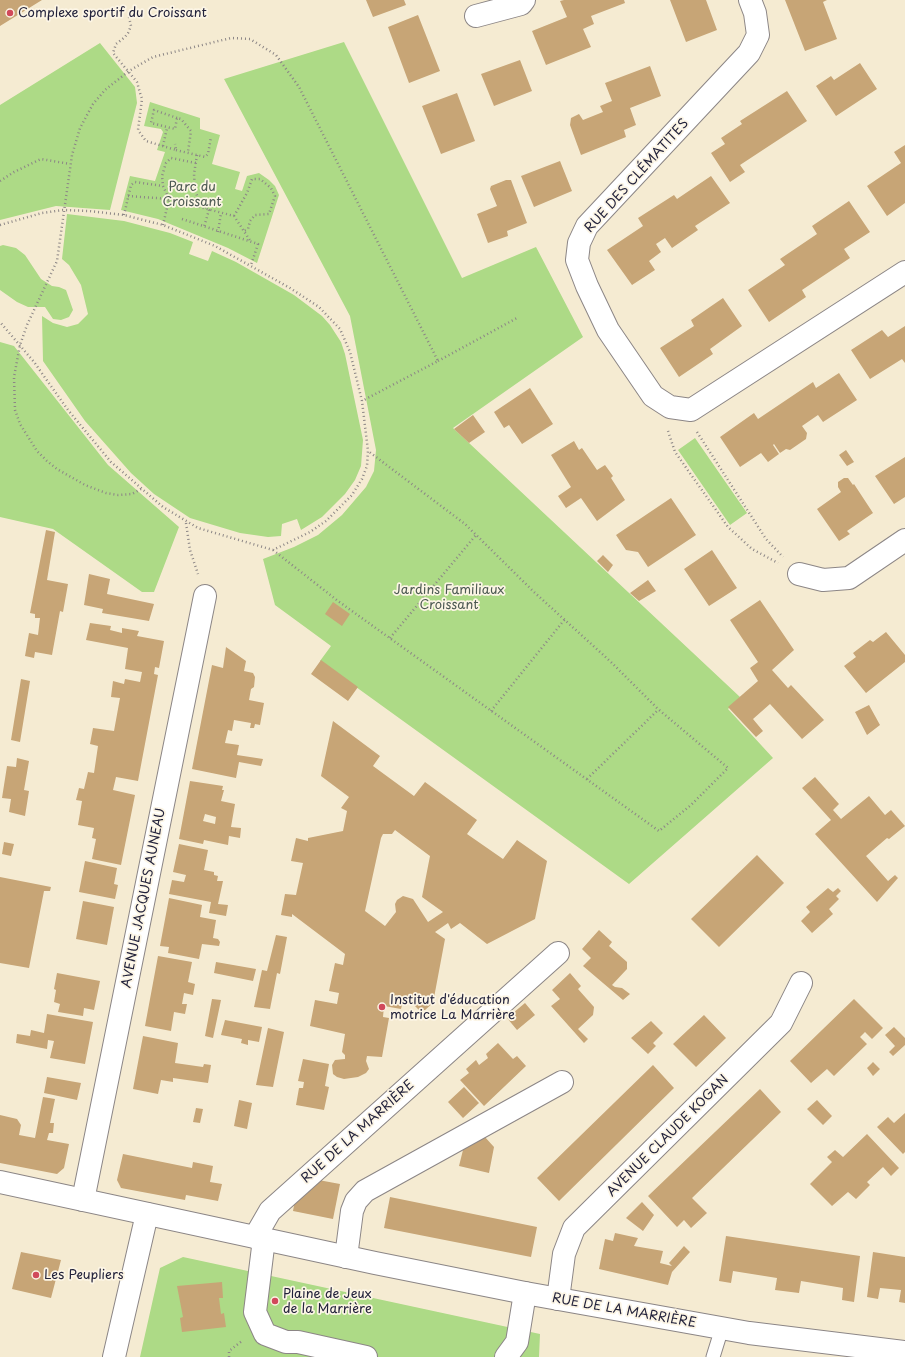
<!DOCTYPE html>
<html>
<head>
<meta charset="utf-8">
<style>
	body { margin:0 }
	canvas { display:block; background:#f5ebd2 }
</style>
</head>
<body>
<canvas width="905" height="1357"></canvas>
<script>
const ctx = document.querySelector('canvas').getContext('2d');
ctx.lineJoin = 'round';
function fillPath(path, color) { ctx.fillStyle = color; ctx.fill(path, 'evenodd'); }
const shape = rows => new Path2D(rows.map(r => 'M' + r).join(''));
function strokePath(path, color, width, dash) { ctx.strokeStyle = color; ctx.lineWidth = width; ctx.lineCap = dash ? 'butt' : 'round'; ctx.setLineDash(dash || []); ctx.stroke(path); }
function label(font, color, halo, rows, align = 'center') {
  ctx.font = font + ' "Playpen Sans",sans-serif'; ctx.lineWidth = 3.5; ctx.setLineDash([]); ctx.textBaseline = 'middle'; ctx.strokeStyle = halo; ctx.fillStyle = color; for (const [text, x, y, turn = 0] of rows) {
    ctx.save(); ctx.translate(x, y); ctx.rotate((+turn || 0) * Math.PI / 180); ctx.textAlign = isNaN(turn) ? turn : align; if (halo) ctx.strokeText(text, 0, 0); ctx.fillText(text, 0, 0); ctx.restore();
  }
}
fillPath(shape([
	[344,42,462,278,536,247,583,337,453,428,740,697,728,709,773,758,629,884,320,661,331,646,275,605,263,559,294,547,318,535,342,515,366,487,374,471,376,450,350,316,224,79],
	[100,43,135,87,137,103,110,210,56,206,0,220,0,105],
	[150,102,200,118,200,129,220,135,212,164,240,172,235,189,242,191,247,176,259,173,269,180,275,186,279,195,257,263,228,248,158,219,121,210,130,176,155,181,165,152,157,150,163,132,161,129,144,126],
	[67,214,124,221,170,233,193,242,189,254,208,261,212,251,236,262,294,295,322,316,330,325,341,342,345,354,363,440,361,466,355,480,345,494,322,517,301,530,297,519,282,524,281,536,268,537,240,533,190,518,154,494,131,473,85,421,43,361,42,316,53,323,67,327,78,324,88,314,81,285,69,265,62,259],
	[3,245,16,248,25,255,41,279,52,286,59,287,66,290,73,310,69,317,61,320,53,319,45,307,28,307,17,302,0,290,0,246],
	[0,342,14,346,108,465,179,527,154,592,142,592,53,529,0,517],
	[695,438,747,513,730,525,678,450],
	[183,1257,540,1334,539,1357,140,1357,160,1268]
]), '#adda86');
fillPath(shape([
	[0,0,42,0,0,26],
	[366,0,404,0,406,5,373,17],
	[564,0,624,0,625,3,591,16,594,24,583,29,591,47,546,65,532,31,567,17,560,1],
	[670,0,706,0,717,30,686,42],
	[785,0,827,0,823,2,837,39,805,51],
	[418,15,440,71,409,83,388,27],
	[520,60,532,91,494,106,481,74],
	[860,63,877,89,836,116,816,86,831,76,834,80],
	[650,66,661,96,630,108,636,125,624,130,626,137,581,155,570,125,571,118,579,114,583,120,603,112,600,106,612,101,605,83],
	[787,91,807,121,740,165,745,172,730,182,711,153,725,144,721,138,742,124,740,121],
	[457,93,475,141,441,154,422,106],
	[905,145,905,203,887,216,867,186,901,163,894,152],
	[560,161,572,191,534,207,521,176],
	[711,176,730,203,695,226,698,230,672,248,665,238,656,244,661,252,649,261,655,270,632,285,607,250,643,226,638,218,674,195,677,199],
	[506,180,511,180,527,223,507,231,508,236,488,243,477,214,497,206,490,189,491,186],
	[849,201,870,232,844,249,850,258,802,290,806,297,769,322,748,290,785,265,780,259,817,234,812,226],
	[723,298,742,326,710,349,713,354,679,377,660,348,694,326,691,320],
	[905,326,905,363,902,359,870,379,851,350,882,330,888,337],
	[839,373,857,400,823,422,818,415,802,426,807,433,806,439,790,450,786,449,780,453,774,444,773,445,779,454,768,462,761,453,740,467,720,437,754,413,758,419,813,382,816,388],
	[530,388,553,424,522,444,509,425,504,428,494,412],
	[473,415,485,432,469,443,454,429],
	[574,441,579,450,582,448,597,470,605,465,613,476,611,478,625,500,597,521,581,498,566,508,558,496,571,487,551,455],
	[846,450,854,462,847,466,839,455],
	[905,457,905,497,894,504,875,476],
	[844,478,848,478,853,485,854,484,873,513,847,531,850,534,839,541,817,509,841,492,838,487,838,482],
	[671,498,696,535,648,567,638,552,626,550,616,535],
	[46,530,55,532,47,580,68,584,63,612,60,611,52,655,35,652,34,658,25,656,29,633,38,635,40,618,35,618,35,614,30,613],
	[712,550,737,588,709,606,684,569],
	[603,555,613,565,608,572,597,561],
	[89,574,110,579,107,594,154,604,149,621,102,613,103,609,84,605],
	[648,580,656,591,639,601,630,593],
	[760,600,794,650,772,670,788,688,791,685,824,720,802,739,770,704,753,719,763,731,756,737,728,707,758,681,750,668,758,662,730,620],
	[333,602,350,614,342,626,325,614],
	[90,623,111,626,110,630,122,633,122,628,139,631,137,636,164,641,159,668,155,667,154,674,158,675,138,781,116,777,113,790,135,795,121,865,92,859,96,839,92,838,94,828,78,825,82,801,76,800,79,788,84,789,88,772,94,773,98,746,90,744,93,728,114,731,120,698,111,697,113,681,124,684,125,679,140,682,142,672,125,669,128,648,86,640],
	[886,632,905,655,905,662,866,693,844,666,856,657,853,653,870,640,873,642],
	[226,647,246,661,244,671,253,673,255,677,254,687,251,689,249,700,264,703,260,725,255,724,254,728,250,728,251,723,234,720,232,731,228,730,225,743,239,745,237,755,263,759,261,766,239,762,236,778,192,769,212,665,223,668],
	[321,660,358,687,348,701,311,674],
	[21,679,30,681,20,742,11,740],
	[869,705,880,725,867,735,855,712],
	[333,721,380,756,373,766,414,796,425,782,477,820,467,834,503,859,517,840,547,861,535,919,487,944,460,923,451,929,448,923,435,932,445,939,433,1003,425,1010,419,1010,414,1005,413,999,404,997,401,1009,384,1006,383,1017,389,1018,382,1057,367,1056,366,1061,369,1069,366,1073,358,1077,344,1079,337,1077,333,1074,332,1065,335,1060,345,1059,345,1055,342,1052,345,1034,310,1026,315,1000,337,1004,339,993,329,991,335,963,343,965,345,954,292,914,292,917,281,915,285,894,296,895,303,863,291,861,296,838,308,841,308,838,343,831,347,811,341,808,349,797,321,776],
	[395,830,430,856,422,897,443,912,428,922,413,899,403,896,397,900,395,904,396,912,385,926,365,911,381,838,383,834,392,834],
	[17,758,29,761,24,790,29,791,25,816,9,812,11,799,2,798,7,766,16,767],
	[815,777,839,804,833,810,841,819,869,796,885,815,891,810,905,826,889,839,887,838,866,856,888,881,895,875,898,878,877,902,815,834,831,820,802,788],
	[190,781,223,786,222,790,224,790,221,801,235,804,231,827,241,828,240,838,229,836,228,845,204,840,203,844,179,839],
	[205,814,216,817,215,824,203,821],
	[4,842,14,844,11,856,2,854],
	[179,844,208,850,204,870,214,872,214,875,218,876,217,881,223,881,218,904,228,905,226,916,209,913,211,902,169,894,172,880,184,882,186,875,173,872],
	[757,855,784,883,719,947,691,919],
	[85,861,117,868,114,884,118,885,115,899,79,892],
	[0,877,51,887,50,891,44,891,29,968,0,963],
	[828,888,833,892,838,888,841,891,836,896,839,899,829,909,833,914,812,933,801,921,810,912,806,907],
	[169,898,202,905,200,917,216,920,213,938,218,939,220,942,219,946,202,944,199,959,168,953,169,947,160,946],
	[83,901,114,907,107,945,76,939],
	[599,930,612,942,609,946,627,962,627,969,612,985,615,987,622,988,630,994,623,1000,583,966,591,958,582,949],
	[276,935,287,937,280,974,277,973,270,1009,254,1007,262,970,267,971],
	[158,956,192,962,188,982,195,984,193,995,184,993,182,1004,187,1004,185,1014,174,1012,171,1031,145,1026],
	[216,962,256,969,253,981,214,973],
	[57,973,100,981,94,1010,84,1008,83,1016,58,1012,60,1004,54,1002,56,990,54,989],
	[570,973,581,986,578,989,594,1007,593,1015,578,1029,588,1039,584,1043,551,1006,560,999,552,990],
	[212,999,221,1000,213,1038,205,1036],
	[854,999,883,1028,872,1039,865,1032,860,1037,867,1044,834,1076,827,1069,811,1083,790,1061],
	[525,1003,535,1015,517,1030,507,1018],
	[47,1014,93,1022,85,1064,50,1058,54,1041,48,1040,47,1049,16,1043,17,1034,30,1036,31,1030,44,1033],
	[704,1015,726,1038,696,1067,673,1044],
	[225,1020,262,1027,259,1042,248,1040,248,1045,241,1043,242,1039,221,1035],
	[651,1021,663,1033,653,1043,656,1046,648,1054,631,1038],
	[894,1027,905,1038,905,1045,893,1056,889,1052,895,1046,885,1035],
	[268,1028,284,1032,273,1087,256,1085],
	[143,1036,178,1043,175,1063,203,1067,204,1064,211,1065,208,1083,173,1078,173,1082,161,1080,158,1094,133,1089],
	[498,1043,513,1059,517,1056,526,1066,484,1106,460,1080,469,1073,466,1069,476,1060,479,1065,488,1058,486,1054],
	[303,1059,329,1064,325,1086,329,1087,324,1110,296,1105,299,1088,303,1088,304,1082,298,1081],
	[873,1062,880,1069,873,1076,867,1068],
	[653,1065,674,1088,559,1201,537,1178],
	[47,1077,81,1083,77,1100,44,1093],
	[464,1087,479,1103,463,1118,448,1102],
	[760,1089,781,1112,692,1198,707,1213,691,1228,684,1220,677,1227,648,1196],
	[43,1097,55,1099,50,1123,54,1123,53,1133,49,1133,47,1140,69,1144,64,1168,57,1174,0,1163,0,1115,17,1119,21,1125,19,1135,35,1138],
	[239,1100,252,1103,247,1129,234,1126],
	[817,1100,832,1116,823,1125,807,1109],
	[196,1108,203,1109,200,1123,193,1122],
	[905,1113,905,1152,903,1154,877,1127,888,1117,894,1123],
	[867,1134,899,1168,891,1176,883,1167,867,1182,870,1185,856,1199,848,1192,832,1206,810,1184,832,1162,827,1157,835,1150,843,1157],
	[484,1136,494,1147,489,1173,459,1166,464,1146],
	[123,1154,192,1168,193,1162,213,1166,210,1182,222,1184,218,1201,186,1195,185,1200,121,1188,117,1180],
	[313,1179,340,1184,333,1219,293,1211,296,1195],
	[390,1197,537,1227,531,1257,384,1228],
	[642,1202,654,1215,643,1231,626,1218],
	[615,1233,638,1238,634,1246,663,1251,660,1263,672,1266,669,1263,684,1246,690,1252,672,1272,668,1285,599,1269,605,1239,613,1241],
	[726,1236,860,1256,854,1302,842,1300,843,1288,801,1281,799,1293,775,1290,777,1278,733,1271,731,1283,719,1281],
	[21,1252,61,1260,51,1298,12,1289],
	[873,1252,905,1257,905,1303,899,1302,901,1290,880,1288,878,1299,867,1297],
	[222,1282,223,1298,219,1298,221,1314,224,1313,226,1327,182,1332,180,1318,183,1317,177,1286]
]), '#c7a576');
const service = shape([
	[713,1357,722,1328]
]);
const minor = shape([
	[750,0,755,13,758,35,749,53,587,226,579,243,577,260,587,286,608,330,653,396,670,407,691,410,905,272],
	[476,16,521,4,524,0],
	[799,574,823,580,849,578,905,540],
	[83,1200,205,596],
	[255,1237,270,1211,558,953],
	[264,1239,255,1312,265,1334,286,1342,298,1342,366,1357],
	[346,1257,352,1211,356,1201,365,1191,562,1082],
	[558,1299,564,1254,574,1228,781,1023,801,983],
	[114,1357,147,1214],
	[506,1357,517,1342,525,1293]
]);
const tertiary = shape([
	[0,1182,375,1263,525,1293,749,1333,905,1352]
]);
strokePath(service, '#8c8686', 15);
strokePath(minor, '#8c8686', 24);
strokePath(tertiary, '#8c8686', 24);
strokePath(shape([
	[129,17,131,26,128,33,125,37,116,44,113,53,137,82,140,93,142,99,138,130,146,141,176,150,175,144],
	[177,118,154,110,151,123,175,129,177,118,181,119,191,131,188,152],
	[163,146,167,128],
	[176,150,205,157,208,154,211,137],
	[197,155,194,174,195,190,199,201,209,210,204,227],
	[0,181,14,172,41,159,70,164],
	[128,196,169,199,234,216,251,242],
	[124,215,131,185,135,182,163,186],
	[234,216,247,193,252,179,260,179,271,188,275,196,269,214,255,215,250,221,248,229,244,231],
	[182,219,258,244,251,265],
	[0,225,42,213,63,210,89,211,124,215,163,225,215,246,290,288,319,307,340,329,350,352,362,401,368,451,367,466,362,479,352,495,326,521,310,532,273,550,198,528,163,507,111,462,68,410,34,362,0,322],
	[163,225,169,199,163,186,162,176,166,163,171,158,196,163],
	[218,232,221,213],
	[438,361,517,318],
	[668,431,675,452,728,527,752,549,778,563],
	[697,432,766,539,783,557],
	[141,489,132,494,118,495,106,493,85,485,57,469,47,461,37,451,20,424,15,410,14,377,20,345,27,325,57,261,72,155,80,128,93,104,105,90,129,71,153,57,231,38,250,39,276,55,299,87,438,361,362,401],
	[186,523,190,550,198,574],
	[273,550,338,601,659,831,691,805,728,768,658,709,611,662,534,592,465,524,368,451],
	[390,638,476,535],
	[491,711,565,619],
	[587,779,658,710],
	[229,1357,229,1351,242,1341]
]), '#8c8686', 2.5, [1, 3]);
strokePath(service, '#fff', 13);
strokePath(minor, '#fff', 22);
strokePath(tertiary, '#fff', 22);
for (const [x, y, r, color] of [
	[10,13,4,"#d1495b"],
	[382,1007,4,"#d1495b"],
	[36,1275,4,"#d1495b"],
	[275,1301,4,"#d1495b"]
]) { const dot = new Path2D(); dot.arc(x, y, r, 0, 2 * Math.PI); ctx.fillStyle = color; ctx.fill(dot); strokePath(dot, '#fcf5e5', 1.5); }
label('13px', '#22223b', '#fcf5e5', [
	["Complexe sportif du Croissant",18,13],
	["Institut d'éducation",390,1000],
	["motrice La Marrière",390,1015],
	["Les Peupliers",44,1275],
	["Plaine de Jeux",283,1294],
	["de la Marrière",283,1309]
], 'left');
label('13px', '#22223b', '#fcf5e5', [
	["RUE DES CLÉMATITES",637,176,-48],
	["AVENUE JACQUES AUNEAU",144,898,-79],
	["RUE DE LA MARRIÈRE",358,1132,-42],
	["AVENUE CLAUDE KOGAN",668,1136,-45],
	["RUE DE LA MARRIÈRE",624,1311,10]
]);
label('13px', '#4c5952', '#fcf5e5', [
	["Parc du",192,187],
	["Croissant",192,202],
	["Jardins Familiaux",449,590],
	["Croissant",449,605]
]);
</script>
</body>
</html>
